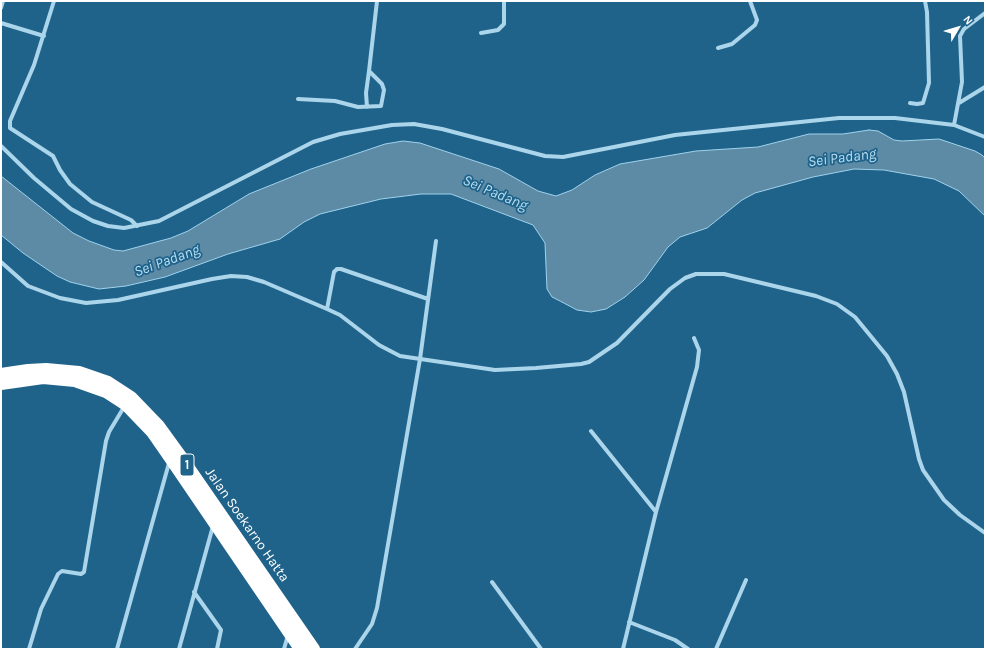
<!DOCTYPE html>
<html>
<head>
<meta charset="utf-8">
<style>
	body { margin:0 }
	#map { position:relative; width:986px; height:650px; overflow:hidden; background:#20638a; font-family:Karla,sans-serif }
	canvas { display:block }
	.frame { position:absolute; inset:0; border:2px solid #fff; pointer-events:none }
	.north { position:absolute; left:938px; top:8px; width:40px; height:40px; -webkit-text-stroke:3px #20638a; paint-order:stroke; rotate:52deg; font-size:11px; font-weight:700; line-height:16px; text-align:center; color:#fff }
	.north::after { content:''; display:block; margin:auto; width:14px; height:18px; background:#fff; clip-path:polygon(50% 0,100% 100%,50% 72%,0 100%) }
</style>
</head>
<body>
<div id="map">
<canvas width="986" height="650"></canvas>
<div class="frame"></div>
<div class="north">N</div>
</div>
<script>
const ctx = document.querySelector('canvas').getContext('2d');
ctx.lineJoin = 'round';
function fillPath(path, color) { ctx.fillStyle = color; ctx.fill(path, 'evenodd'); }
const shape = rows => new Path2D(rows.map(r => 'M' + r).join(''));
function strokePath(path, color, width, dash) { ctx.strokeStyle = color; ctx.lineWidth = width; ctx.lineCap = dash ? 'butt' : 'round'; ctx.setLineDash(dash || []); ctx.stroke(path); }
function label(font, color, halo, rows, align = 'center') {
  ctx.font = font + ' Karla,sans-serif'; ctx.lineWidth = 3.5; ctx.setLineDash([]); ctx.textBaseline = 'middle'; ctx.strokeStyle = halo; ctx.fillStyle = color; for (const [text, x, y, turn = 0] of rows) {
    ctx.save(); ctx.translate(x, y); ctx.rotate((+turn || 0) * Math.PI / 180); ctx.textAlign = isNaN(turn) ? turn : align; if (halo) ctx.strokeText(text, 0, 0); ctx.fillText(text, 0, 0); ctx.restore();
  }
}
const water = shape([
	[869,130,878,131,894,140,902,141,939,139,975,151,982,155,985,158,985,216,959,191,934,179,884,170,854,169,813,177,755,193,742,200,707,228,680,237,668,247,644,280,625,297,606,309,591,312,577,310,560,301,552,297,547,289,545,243,533,225,451,194,421,194,381,199,320,214,304,222,280,239,228,254,165,277,126,286,99,289,70,282,57,276,23,253,1,235,1,176,73,233,89,241,114,250,123,251,171,238,188,231,249,194,311,169,385,144,403,141,420,143,499,169,538,191,556,196,572,190,595,175,620,164,696,151,758,147,809,134,843,134,869,130]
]);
fillPath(water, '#5d8ba6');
strokePath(water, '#9fd2ec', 1);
strokePath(shape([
	[54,1,34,65,10,121,10,128,53,156,60,170,70,184,92,202,131,220,137,226],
	[1,8,3,1],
	[985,13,964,29,960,36,962,82,954,125,985,137],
	[1,23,44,36],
	[481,33,498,30,504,24,504,1],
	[718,48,732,44,755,25,757,20,750,1],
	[298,99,335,101,358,107,381,106,384,90,382,84,369,71,377,1],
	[910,103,917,104,923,103,929,83,927,12,925,1],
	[959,103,985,87],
	[367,107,366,93,369,71],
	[1,146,34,178,71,209,93,221,108,226,124,228,159,221,313,142,340,134,392,125,414,124,442,129,545,156,563,157,675,135,839,118,895,118,954,125],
	[1,262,28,286,60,298,86,303,118,300,212,279,231,276,247,277,264,282,327,309,340,315,379,345,400,356,495,370,536,368,581,364,589,362,617,343,670,289,685,278,696,274,724,274,816,296,837,304,855,317,887,356,897,374,904,392,919,459,923,470,944,500,960,515,985,533],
	[327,309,334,272,337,269,341,269,428,299],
	[591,431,656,512],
	[492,582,541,649],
	[194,592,221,630,217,649],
	[629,622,675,640,688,649],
	[29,649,41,609,58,574,62,571,81,574,84,572,106,441,109,432,124,407],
	[117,649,169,463],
	[179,649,213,526],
	[284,649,288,635],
	[355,649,372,624,377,608,420,359,436,241],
	[623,649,656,512,697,367,699,350,694,338],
	[716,649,746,580]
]), '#abd5eb', 4);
strokePath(shape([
	[1,374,28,370,46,369,79,372,108,382,131,397,159,426,180,455,314,649],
	[1,384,43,378,75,381,106,392,126,405,152,432,170,458,300,649]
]), '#fff', 12);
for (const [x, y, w] of [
	[187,465,14]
]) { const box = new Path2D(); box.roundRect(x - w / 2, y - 11, w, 22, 3); ctx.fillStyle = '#20638a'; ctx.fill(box); strokePath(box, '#fff', 1); }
label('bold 13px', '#fff', null, [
	["1",187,465]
]);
label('14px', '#fff', '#20638a', [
	["Jalan Soekarno Hatta",247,525,55]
]);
label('italic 15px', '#b7def2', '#20638a', [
	["Sei Padang",842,158,-7],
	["Sei Padang",495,193,23],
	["Sei Padang",167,261,-20]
]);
</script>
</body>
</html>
